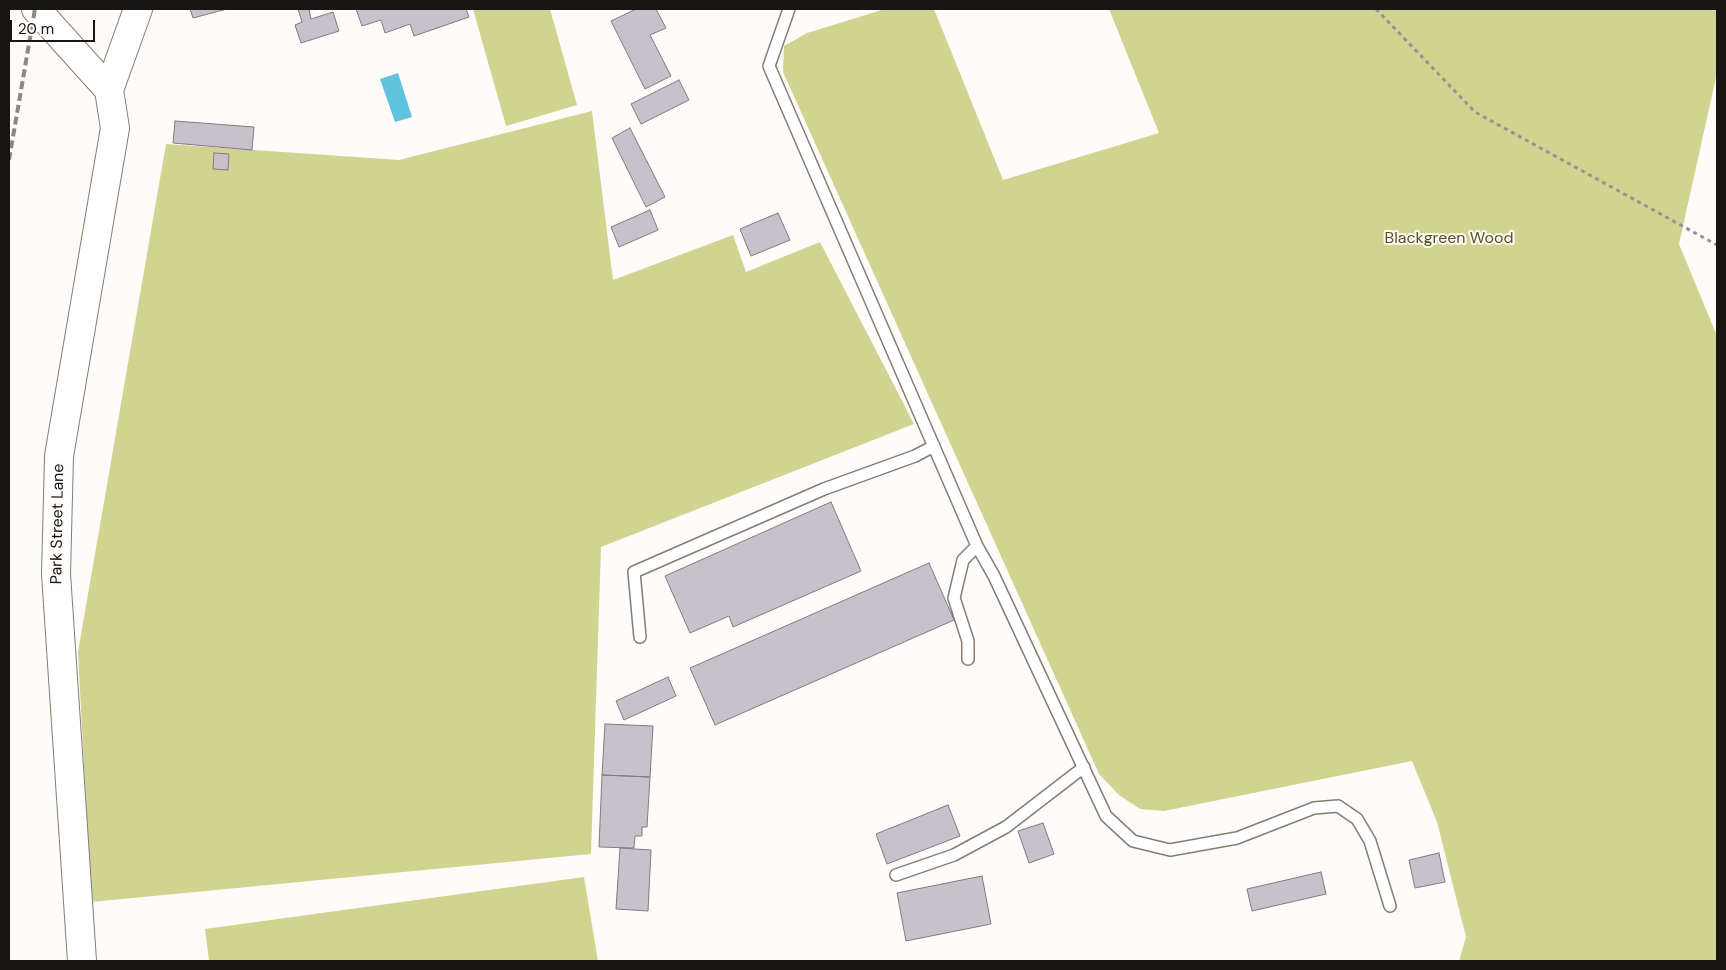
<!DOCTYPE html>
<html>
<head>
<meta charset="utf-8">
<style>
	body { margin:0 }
	#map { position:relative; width:1726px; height:970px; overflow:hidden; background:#fefbf8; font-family:"DM Sans",sans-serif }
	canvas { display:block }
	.frame { position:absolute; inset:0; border:10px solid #171512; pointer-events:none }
	.scale { position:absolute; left:10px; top:20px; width:85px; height:22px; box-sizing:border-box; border:2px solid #171512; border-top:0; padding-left:6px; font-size:15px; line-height:18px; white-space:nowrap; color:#171512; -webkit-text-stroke:4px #fefbf8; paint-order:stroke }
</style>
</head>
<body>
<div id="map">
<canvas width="1726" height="970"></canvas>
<div class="frame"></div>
<div class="scale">20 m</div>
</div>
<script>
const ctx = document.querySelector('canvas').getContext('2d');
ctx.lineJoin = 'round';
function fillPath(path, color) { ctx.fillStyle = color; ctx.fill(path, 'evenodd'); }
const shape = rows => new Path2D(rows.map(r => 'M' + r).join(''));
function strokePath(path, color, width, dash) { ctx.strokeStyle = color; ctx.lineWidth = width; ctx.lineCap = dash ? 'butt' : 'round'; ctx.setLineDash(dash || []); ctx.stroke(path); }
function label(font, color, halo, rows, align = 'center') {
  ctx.font = font + ' "DM Sans",sans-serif'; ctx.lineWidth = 4; ctx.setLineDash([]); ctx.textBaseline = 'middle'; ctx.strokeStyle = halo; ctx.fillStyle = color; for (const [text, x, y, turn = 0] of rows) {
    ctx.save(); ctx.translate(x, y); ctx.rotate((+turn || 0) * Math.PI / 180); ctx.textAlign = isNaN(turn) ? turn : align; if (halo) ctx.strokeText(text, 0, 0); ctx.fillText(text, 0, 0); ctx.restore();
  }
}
fillPath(shape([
	[473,9,550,9,577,105,506,126],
	[885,9,934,9,1003,180,1159,133,1109,9,1717,9,1717,73,1679,244,1717,336,1717,961,1459,961,1466,937,1437,822,1412,761,1164,811,1140,809,1119,795,1099,774,783,72,784,46,807,33],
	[592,111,613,280,733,235,746,272,820,242,914,424,601,547,591,854,91,902,78,652,166,144,399,160],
	[584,877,598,961,209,961,205,929]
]), '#d1d491');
fillPath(shape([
	[398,73,412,117,395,122,380,79]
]), '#5fc3de');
const building = shape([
	[190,9,227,9,193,18,190,9],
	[298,9,309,9,311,19,333,12,339,31,301,43,295,25,302,22,298,9],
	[356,9,466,9,469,17,414,36,410,24,385,33,381,20,362,26,356,9],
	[636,9,656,9,666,28,650,35,671,76,645,89,611,21,636,9],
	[679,80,689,100,641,124,631,104,679,80],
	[175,121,254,127,252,150,173,143,175,121],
	[630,128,665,197,646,207,612,138,630,128],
	[214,153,229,154,228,170,213,169,214,153],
	[650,210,658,230,619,247,611,227,650,210],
	[778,213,790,240,751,256,740,229,778,213],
	[831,502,861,571,733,627,729,616,690,633,665,576,831,502],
	[929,563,954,620,715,725,690,668,929,563],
	[668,677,676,696,624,720,616,701,668,677],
	[605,724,653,726,650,777,602,775,605,724],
	[602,775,650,777,647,827,642,827,642,836,635,836,634,848,599,847,602,775],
	[948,805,960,836,887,864,876,834,948,805],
	[1043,823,1054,854,1029,863,1018,831,1043,823],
	[620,848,651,850,648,911,616,909,620,848],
	[1439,853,1445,882,1415,888,1409,860,1439,853],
	[1321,872,1326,894,1252,911,1247,889,1321,872],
	[982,876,991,924,906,941,897,893,982,876]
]);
fillPath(building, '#c6c1ca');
strokePath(building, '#7f7a83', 1);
const service = shape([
	[789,9,769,66,977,546,994,576,1106,816,1133,841,1170,850,1237,838,1314,808,1338,806,1357,819,1370,841,1390,906],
	[640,637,634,572,824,489,915,456,934,446],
	[968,659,968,641,954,598,963,560,977,546],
	[896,875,954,855,1006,827,1084,767]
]);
const tertiary = shape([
	[36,9,109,90],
	[109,90,138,9],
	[82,961,56,574,59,456,115,128,109,90]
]);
strokePath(service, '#837d75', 14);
strokePath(tertiary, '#837d75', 30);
strokePath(shape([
	[1376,9,1475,112,1717,245]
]), '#969390', 3, [4, 4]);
strokePath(service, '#fff', 11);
strokePath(tertiary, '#fff', 28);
strokePath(shape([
	[9,160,35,9]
]), '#8a8885', 4, [8, 4]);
label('16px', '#53541a', '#fefbf8', [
	["Blackgreen Wood",1449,239]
]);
label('16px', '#171512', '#fefbf8', [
	["Park Street Lane",58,524,-89]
]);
</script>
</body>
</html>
